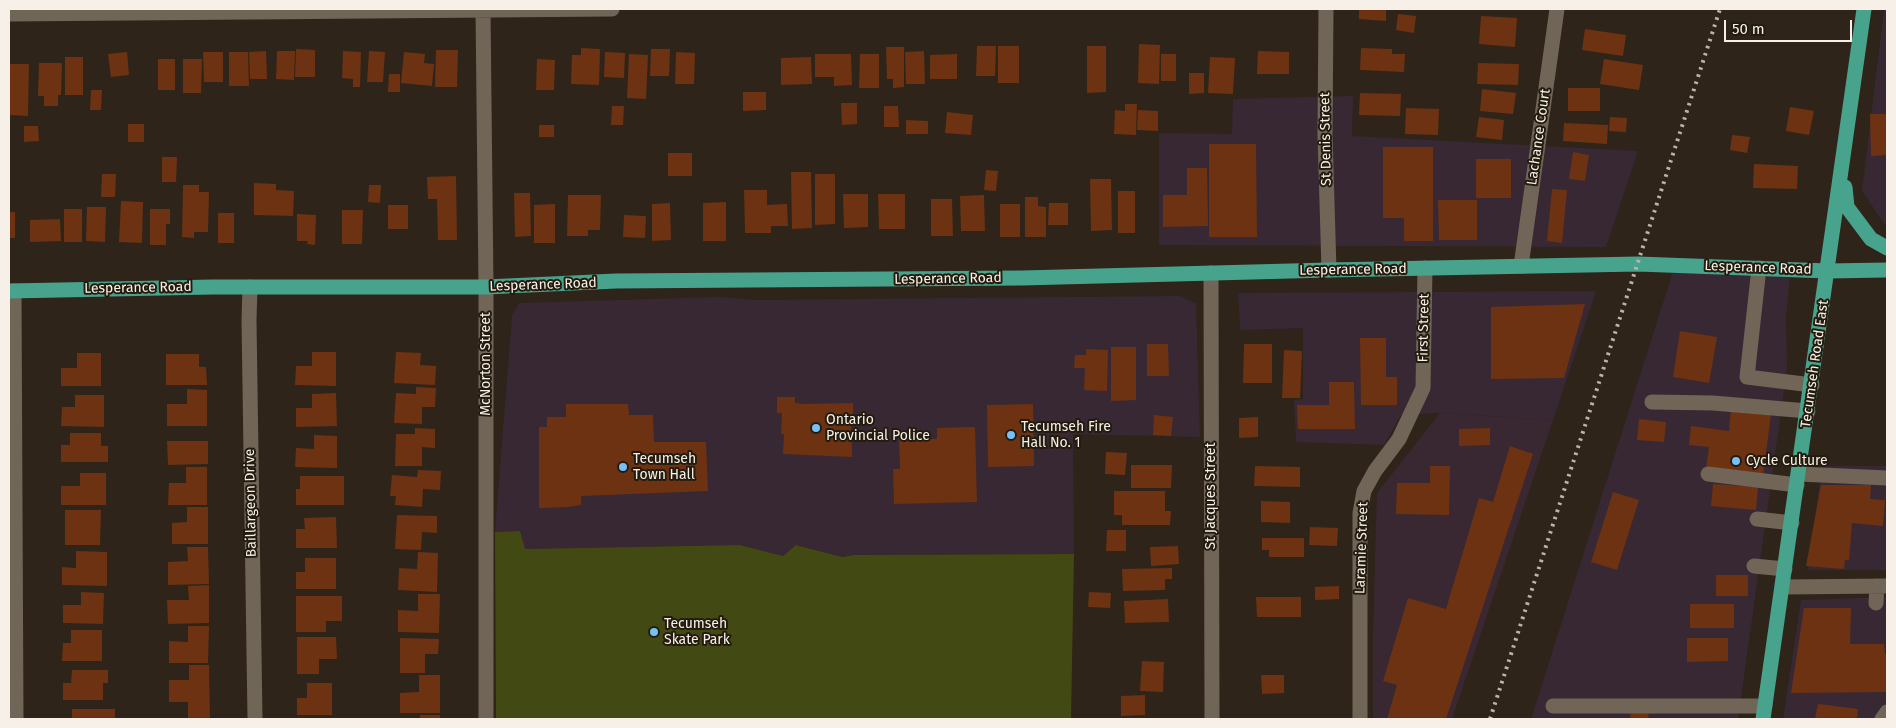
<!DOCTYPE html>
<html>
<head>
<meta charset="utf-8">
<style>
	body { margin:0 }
	#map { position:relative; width:1896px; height:728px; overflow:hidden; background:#2e2419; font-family:"Fira Sans",sans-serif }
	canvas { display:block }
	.frame { position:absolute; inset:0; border:10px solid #f6f0e8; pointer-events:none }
	.scale { position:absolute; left:1724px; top:20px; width:128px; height:22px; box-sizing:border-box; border:2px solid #f6f0e8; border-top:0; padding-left:6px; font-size:15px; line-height:18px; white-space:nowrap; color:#f6f0e8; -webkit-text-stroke:4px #241b0f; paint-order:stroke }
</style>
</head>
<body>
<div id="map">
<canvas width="1896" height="728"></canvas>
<div class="frame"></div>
<div class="scale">50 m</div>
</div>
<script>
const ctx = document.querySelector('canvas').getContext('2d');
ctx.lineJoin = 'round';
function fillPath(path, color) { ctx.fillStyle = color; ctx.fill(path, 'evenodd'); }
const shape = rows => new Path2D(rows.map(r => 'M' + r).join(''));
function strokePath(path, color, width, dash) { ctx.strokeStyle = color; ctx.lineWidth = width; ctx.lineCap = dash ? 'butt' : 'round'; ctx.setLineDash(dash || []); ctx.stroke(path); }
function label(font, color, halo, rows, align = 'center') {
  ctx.font = font + ' "Fira Sans",sans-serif'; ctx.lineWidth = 4; ctx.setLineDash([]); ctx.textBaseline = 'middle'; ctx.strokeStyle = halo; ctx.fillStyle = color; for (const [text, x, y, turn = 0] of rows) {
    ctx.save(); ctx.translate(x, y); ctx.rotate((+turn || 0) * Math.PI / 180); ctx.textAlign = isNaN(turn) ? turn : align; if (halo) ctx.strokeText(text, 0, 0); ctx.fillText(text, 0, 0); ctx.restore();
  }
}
fillPath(shape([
	[1884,9,1887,9,1887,228,1862,191],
	[1353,96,1352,136,1638,151,1606,247,1159,245,1159,133,1232,134,1233,99],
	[1675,265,1791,269,1786,316,1787,369,1738,719,1531,719],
	[1596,291,1553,420,1440,413,1401,415,1384,445,1296,442,1294,400,1303,399,1303,328,1240,330,1238,293],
	[1180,296,1196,303,1200,437,1073,434,1074,554,854,555,842,557,797,545,783,556,740,545,524,549,520,531,495,532,512,316,519,303,720,297,754,300],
	[1822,466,1887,466,1887,570,1808,570],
	[1887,597,1887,719,1783,719,1801,600]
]), '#372834');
fillPath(shape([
	[1440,413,1553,420,1452,719,1373,719,1373,634,1377,493]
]), '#392831');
fillPath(shape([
	[520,531,525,549,740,545,783,556,796,545,842,557,854,555,1074,554,1071,719,496,719,495,532]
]), '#434913');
fillPath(shape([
	[1359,9,1386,9,1386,21,1359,19],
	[1398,14,1416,16,1414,33,1396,30],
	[1481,16,1517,18,1515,47,1479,44],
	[1585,29,1626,35,1623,56,1582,50],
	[1139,44,1160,45,1159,84,1138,83],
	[977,46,996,46,995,76,976,76],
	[998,46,1019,46,1019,83,998,83],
	[1087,46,1106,46,1106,92,1087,93],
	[886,47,904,47,904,87,893,88,893,79,887,79],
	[581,48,600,49,599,85,571,84,572,55,581,55],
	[1361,48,1392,49,1392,54,1405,54,1404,72,1360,70],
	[296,49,315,50,315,77,295,77],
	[651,49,670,49,669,76,650,76],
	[436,50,458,50,457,87,435,87],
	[266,51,267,79,250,79,249,52],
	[277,51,295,51,294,80,276,79],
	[343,51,361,52,360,87,353,87,353,79,342,78],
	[369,51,385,52,383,82,367,82],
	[924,51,925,84,906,84,905,52],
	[1258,51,1289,52,1289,74,1257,74],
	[127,52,129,75,111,77,108,54],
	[203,52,223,52,223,82,204,82],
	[229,52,248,52,249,86,229,86],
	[404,52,425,54,424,63,434,64,432,86,401,83],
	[605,52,625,53,624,78,604,77],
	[676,52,695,53,694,84,675,84],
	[629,54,648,55,646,99,627,98],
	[815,54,851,54,852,85,834,86,834,77,815,77],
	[860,54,879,54,879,88,859,88],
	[957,54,957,79,930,79,930,55],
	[1161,54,1176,54,1176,81,1161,81],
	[65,57,83,57,83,95,65,95],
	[811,57,812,84,781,85,781,58],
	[1210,57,1235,58,1233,94,1208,93],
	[158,59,175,59,175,90,158,90],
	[183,59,202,59,201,93,183,93],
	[537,59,555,60,554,90,536,90],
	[1604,59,1643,65,1639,90,1600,84],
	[39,63,62,63,61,95,58,95,58,106,44,106,44,96,38,96],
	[1478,63,1519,64,1518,85,1477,84],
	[9,64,29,64,28,116,9,115],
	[1189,73,1204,73,1204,93,1189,94],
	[389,74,400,74,400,92,388,92],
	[1568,88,1600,88,1600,111,1568,111],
	[1482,89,1516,93,1513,114,1480,111],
	[91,90,102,90,101,110,90,110],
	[743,92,766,92,766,110,743,111],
	[1360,93,1401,94,1400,116,1359,115],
	[841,103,857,103,857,124,842,125],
	[1125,104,1137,104,1136,135,1114,134,1115,110,1125,111],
	[612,106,624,106,623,125,611,125],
	[884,106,898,106,899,127,884,127],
	[1790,107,1814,111,1809,135,1786,131],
	[1406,108,1439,109,1438,135,1405,134],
	[1138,110,1158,111,1158,131,1137,130],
	[947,112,973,115,971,135,945,133],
	[1870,114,1887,114,1887,155,1871,156],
	[1479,117,1504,120,1502,140,1476,137],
	[1610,117,1627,118,1626,132,1609,131],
	[906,120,928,121,928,134,906,134],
	[1564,123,1608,125,1607,144,1563,141],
	[128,124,144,124,144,142,128,142],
	[539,125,554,125,554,137,539,137],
	[24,126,38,126,39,141,24,142],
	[1732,135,1750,137,1747,153,1730,150],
	[1209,144,1256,144,1257,237,1209,237],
	[1383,147,1433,147,1433,241,1404,241,1404,218,1383,218],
	[1573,152,1589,155,1585,181,1569,179],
	[668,153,692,153,692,176,668,176],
	[162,157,177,157,176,182,162,182],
	[1476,159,1511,159,1511,198,1476,198],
	[1754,164,1798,166,1797,189,1753,188],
	[1187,168,1207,168,1208,226,1163,227,1163,195,1187,195],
	[986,170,998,171,996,191,984,190],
	[791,172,811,172,812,228,792,229],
	[102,174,116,174,115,197,101,197],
	[815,174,835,174,835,224,815,225],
	[456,176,457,240,438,240,437,199,428,199,427,177],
	[1090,179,1111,179,1112,230,1091,231],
	[254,183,276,184,276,190,294,191,293,216,254,215],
	[183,185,199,185,199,192,209,192,208,232,194,232,194,238,182,237],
	[369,185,381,185,380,203,368,202],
	[1552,189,1567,190,1562,243,1547,241],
	[744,190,767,190,767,205,787,204,788,226,771,226,771,233,745,233],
	[1118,191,1135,191,1135,233,1118,233],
	[514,193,530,193,531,236,515,237],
	[843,194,868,194,868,227,844,228],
	[878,194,905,194,905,229,879,229],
	[568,195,601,195,600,230,588,230,588,236,567,236],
	[984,195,985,231,961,231,960,196],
	[1025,197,1038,197,1038,206,1046,207,1046,237,1025,237],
	[931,199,952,199,953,236,931,236],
	[1438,200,1477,200,1477,240,1439,240],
	[121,201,143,202,142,243,119,242],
	[726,202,726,241,703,241,703,203],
	[670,203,671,240,652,241,652,204],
	[1049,203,1068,203,1068,225,1048,225],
	[555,204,555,243,534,243,534,205],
	[1000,204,1020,204,1020,237,1000,237],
	[388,205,408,205,408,229,388,229],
	[87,207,106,207,105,242,86,241],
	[64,209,82,209,82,242,64,242],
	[150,209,170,209,170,224,166,224,166,245,150,245],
	[342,210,363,210,362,244,342,244],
	[9,212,15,212,15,238,9,238],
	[218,213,234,213,234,243,218,243],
	[297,214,316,215,315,245,307,244,308,241,297,241],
	[624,215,646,216,645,238,623,237],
	[60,219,61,241,30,242,30,220],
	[1585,304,1564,378,1491,379,1491,307],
	[1680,331,1717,337,1709,383,1673,377],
	[1360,338,1386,338,1386,377,1397,377,1397,405,1361,405],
	[1147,344,1168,344,1169,376,1147,376],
	[1244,344,1272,344,1272,383,1243,383],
	[1111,347,1136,347,1136,400,1111,401],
	[1086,349,1108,350,1107,391,1084,390,1085,368,1074,368,1075,355,1086,355],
	[1284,350,1302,351,1300,398,1282,398],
	[312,352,336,352,336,386,295,385,296,366,312,366],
	[396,352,421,353,420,365,436,366,435,385,394,383],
	[77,353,101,353,101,386,61,386,61,368,77,368],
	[166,354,199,354,199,367,206,367,207,385,166,385],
	[1329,382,1354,382,1355,429,1298,429,1297,405,1329,405],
	[416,387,436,388,435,407,422,407,422,424,394,423,396,393,416,394],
	[187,389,207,390,207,426,167,426,167,404,187,404],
	[336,393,337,426,296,427,296,408,312,408,312,394],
	[75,395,104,395,104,427,61,426,62,407,75,407],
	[777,397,795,397,795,403,803,404,853,403,853,421,851,422,852,457,783,454,784,434,781,434,782,413,777,413],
	[566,404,628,404,629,415,653,415,654,442,706,442,708,491,581,496,581,505,568,507,539,508,539,427,547,427,547,417,566,417],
	[1033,404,1034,466,988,467,987,405],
	[1731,409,1771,414,1763,476,1706,468,1709,447,1689,445,1691,426,1729,431],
	[1154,415,1173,417,1171,436,1153,435],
	[1258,417,1258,437,1239,438,1239,418],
	[1639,419,1666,422,1664,442,1637,440],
	[975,427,977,502,894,504,893,469,900,469,899,439,937,439,937,428],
	[415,428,435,429,435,448,422,447,422,466,395,466,396,434,415,434],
	[1490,428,1490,445,1459,446,1459,429],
	[70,433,101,433,101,446,108,446,108,462,61,462,61,445,70,445],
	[314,435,337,436,337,468,295,467,296,448,314,449],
	[167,441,208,441,208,464,168,465],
	[1510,446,1533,454,1446,719,1387,719,1397,685,1383,681,1408,598,1446,609,1479,498,1493,502],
	[1106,452,1127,453,1125,475,1105,474],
	[1131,465,1172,465,1171,488,1131,488],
	[1255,466,1300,467,1300,487,1254,486],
	[1430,466,1450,466,1449,515,1396,514,1397,483,1430,483],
	[186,467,207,467,207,505,168,505,169,483,186,483],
	[418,470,441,471,440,490,423,489,422,507,395,505,396,496,390,496,392,475,417,477],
	[80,473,106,473,106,505,61,505,61,486,80,486],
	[300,476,344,476,344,505,296,505,296,489,300,489],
	[1713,484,1758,487,1756,510,1711,506],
	[1821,485,1871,485,1870,499,1885,500,1883,526,1852,523,1849,560,1845,560,1844,569,1806,566],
	[1114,491,1165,491,1165,511,1171,511,1170,525,1122,525,1122,515,1114,515],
	[1613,492,1639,500,1617,570,1591,562],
	[1261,501,1290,502,1290,523,1261,522],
	[187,507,208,507,208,544,172,544,172,523,187,522],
	[65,510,101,510,100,545,65,545],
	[397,515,437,516,437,533,422,532,421,550,395,549],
	[336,517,337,548,296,548,296,529,305,529,304,518],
	[1310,527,1338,528,1337,546,1309,545],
	[1107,530,1126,530,1126,551,1106,551],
	[1262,538,1304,538,1304,557,1269,557,1269,550,1262,550],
	[1178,546,1179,564,1151,566,1150,547],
	[187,547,208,547,209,584,168,585,168,562,188,561],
	[76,551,107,552,107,586,62,585,62,567,76,568],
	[418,552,438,553,437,592,398,590,399,568,417,569],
	[305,558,336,558,336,589,296,589,296,572,305,572],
	[1172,568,1172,579,1165,579,1165,590,1123,591,1122,569],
	[1716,575,1748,575,1748,596,1716,596],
	[209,585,209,623,168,624,167,600,189,600,188,586],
	[1339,586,1339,599,1315,600,1315,587],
	[81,592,104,593,103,624,63,623,63,605,81,605],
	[1089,592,1111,593,1110,608,1088,607],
	[418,594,440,594,439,633,398,632,398,610,418,611],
	[296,596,342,596,342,621,326,621,326,632,296,632],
	[1256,597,1301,597,1301,617,1257,617],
	[1168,599,1169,622,1125,623,1124,601],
	[1690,604,1734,604,1734,628,1690,628],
	[1804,608,1851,608,1850,644,1884,644,1885,654,1887,654,1887,692,1791,693],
	[188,626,209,626,208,663,169,663,169,641,188,642],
	[71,630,102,630,102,661,62,661,63,643,71,643],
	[297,637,336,637,337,659,319,659,319,674,297,674],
	[400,638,439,639,438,654,425,654,425,673,400,673],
	[1687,638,1728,638,1728,661,1687,662],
	[1142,661,1164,662,1163,692,1140,691],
	[189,665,209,665,210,719,188,719,188,702,169,702,169,680,189,680],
	[72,670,108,670,108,683,103,683,103,700,63,700,63,683,71,683],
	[419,675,440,675,440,713,400,713,400,693,419,692],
	[1261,675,1284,675,1284,693,1262,694],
	[307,683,332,683,332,715,297,715,297,698,307,698],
	[1145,695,1145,715,1121,716,1121,696],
	[1818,704,1858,709,1857,719,1815,719],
	[72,709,115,709,115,719,72,719],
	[1631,710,1649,712,1648,719,1630,719],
	[420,715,440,715,440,719,420,719]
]), '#6d3212');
strokePath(shape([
	[483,9,486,287,486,719],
	[1326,9,1325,135,1329,270],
	[9,14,612,9],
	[1521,266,1557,9],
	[1759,268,1747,377,1812,385],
	[1211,273,1212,719],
	[250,287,249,320,255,719],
	[14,291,16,719],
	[1652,402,1713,403,1808,411],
	[1708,474,1797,485],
	[1799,474,1887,478],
	[1757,519,1792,523],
	[1754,566,1785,569],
	[1783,587,1887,586],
	[1876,603,1877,586],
	[1553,706,1765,706],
	[1360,719,1360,513,1364,491,1375,471,1399,439,1423,388,1425,268],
	[1882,719,1887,712]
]), '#706557', 15);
strokePath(shape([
	[1845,187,1847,207,1871,239,1887,248],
	[9,291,213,287,486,287,616,281,1022,278,1329,270,1638,264,1828,271,1887,270],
	[1763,719,1864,9]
]), '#47a38c', 15);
strokePath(shape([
	[1490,719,1720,9]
]), '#bbb4ab', 4, [2.5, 5]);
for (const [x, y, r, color] of [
	[816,428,5,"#77c0f7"],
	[1011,435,5,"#77c0f7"],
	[1736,461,5,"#77c0f7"],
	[623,467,5,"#77c0f7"],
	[654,632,5,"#77c0f7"]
]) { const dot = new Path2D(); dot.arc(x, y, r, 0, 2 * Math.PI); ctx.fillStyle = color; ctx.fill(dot); strokePath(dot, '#241b0f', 2); }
label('14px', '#f6f0e8', '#241b0f', [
	["Lachance Court",1539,137,-82],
	["St Denis Street",1326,139,-91],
	["Lesperance Road",1758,268,2],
	["Lesperance Road",1353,270,-1],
	["Lesperance Road",948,279,-1],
	["Lesperance Road",543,285,-2],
	["Lesperance Road",138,288,-1],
	["First Street",1424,328,-89],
	["McNorton Street",486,364,-90],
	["Tecumseh Road East",1815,364,-82],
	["St Jacques Street",1211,496,-90],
	["Baillargeon Drive",251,503,-91],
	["Laramie Street",1362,548,-88]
]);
label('14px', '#f6f0e8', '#241b0f', [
	["Ontario",826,420],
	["Provincial Police",826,436],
	["Tecumseh Fire",1021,427],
	["Hall No. 1",1021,443],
	["Tecumseh",633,459],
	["Town Hall",633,475],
	["Cycle Culture",1746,461],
	["Tecumseh",664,624],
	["Skate Park",664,640]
], 'left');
</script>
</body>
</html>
